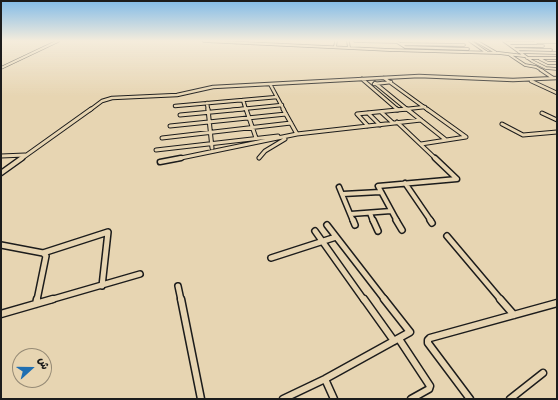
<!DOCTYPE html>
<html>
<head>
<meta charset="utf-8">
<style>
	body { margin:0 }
	#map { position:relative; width:558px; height:400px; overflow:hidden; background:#e7d5b2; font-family:"Gochi Hand","Playpen Sans Arabic",sans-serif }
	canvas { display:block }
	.frame { position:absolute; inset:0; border:2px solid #1c1c1c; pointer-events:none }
	.north { position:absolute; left:12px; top:348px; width:40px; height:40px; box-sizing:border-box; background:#e7d5b2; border:1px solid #968b76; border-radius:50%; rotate:69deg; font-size:11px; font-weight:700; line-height:16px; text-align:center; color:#1c1c1c }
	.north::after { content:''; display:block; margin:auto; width:14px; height:18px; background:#1f6fb2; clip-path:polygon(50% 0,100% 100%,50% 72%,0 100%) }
</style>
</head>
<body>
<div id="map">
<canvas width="558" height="400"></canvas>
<div class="frame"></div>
<div class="north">ش</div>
</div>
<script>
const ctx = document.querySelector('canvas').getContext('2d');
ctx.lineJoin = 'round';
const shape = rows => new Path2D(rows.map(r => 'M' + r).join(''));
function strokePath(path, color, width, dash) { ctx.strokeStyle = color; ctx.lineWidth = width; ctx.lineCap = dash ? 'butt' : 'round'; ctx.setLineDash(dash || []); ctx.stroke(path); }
const minorFar5 = shape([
	[204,41,390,50,499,53,524,56],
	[348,41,349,48],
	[355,41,397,42,405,47,468,49],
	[470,41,486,52],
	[476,41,495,52],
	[504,41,532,61,546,68,557,69],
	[535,42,557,42],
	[507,43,536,43],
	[401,44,464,45],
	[511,46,543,46],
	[335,47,336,41],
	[515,49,551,50],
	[519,52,557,53],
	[510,55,525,65,536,67,543,71],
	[527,58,557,58],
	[540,59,548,63,557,63],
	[1,68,58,41]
]);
const minorFar4 = shape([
	[541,70,553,78],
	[384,78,428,110],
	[362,79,398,110],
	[531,81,557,93],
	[375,83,408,110],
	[270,84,284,110],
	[374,84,391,82],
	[243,100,246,110],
	[207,103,208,110],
	[175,106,277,97],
	[90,110,102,101,112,98,177,95,213,87,419,76,513,80,557,78],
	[232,110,282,105],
	[397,110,425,107]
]);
const minorFar3 = shape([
	[208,109,212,148],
	[246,109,256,138],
	[283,109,297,134],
	[397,109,398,110],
	[407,109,446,140],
	[381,112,393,123],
	[368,113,380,125],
	[542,113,557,120],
	[180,115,243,109],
	[397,122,436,159],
	[502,124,523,135,557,132],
	[170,126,286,114],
	[368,126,357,114,407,109],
	[162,138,291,123],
	[421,144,466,137,427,109],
	[156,150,278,136],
	[1,156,25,155],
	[259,158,265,151,285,139],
	[21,159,91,109],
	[176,159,297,134,421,120]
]);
const minorFar2 = shape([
	[160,162,181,158],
	[1,173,22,158],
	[405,183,431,221],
	[339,187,353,221],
	[343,194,380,192],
	[370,213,373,221],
	[351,214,391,211],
	[397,221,378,186,457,179,435,158]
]);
const minorFar1 = shape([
	[353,220,355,225],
	[373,220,378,231],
	[396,220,402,230],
	[430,220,432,223],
	[327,225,385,300],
	[315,231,364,300],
	[447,236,501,300],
	[1,245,43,253,46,256,37,300],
	[43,253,108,232,102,286],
	[271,258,336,237],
	[178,286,181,300],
	[50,300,140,274]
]);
const minor = shape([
	[181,299,201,399],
	[364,299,394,341],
	[500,299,514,315],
	[36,304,37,299],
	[1,314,53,299],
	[399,339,430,386,429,389,411,399],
	[325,379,334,399],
	[283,399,325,379,410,332,384,299],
	[470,399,428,343,428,340,430,338,557,303],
	[510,399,543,373]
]);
strokePath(minorFar5, '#1c1c1c', 3.5);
strokePath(minorFar4, '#1c1c1c', 4.5);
strokePath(minorFar3, '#1c1c1c', 5);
strokePath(minorFar2, '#1c1c1c', 7);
strokePath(minorFar1, '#1c1c1c', 8);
strokePath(minor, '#1c1c1c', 9);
strokePath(minorFar5, '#e7d5b2', 2);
strokePath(minorFar4, '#e7d5b2', 2.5);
strokePath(minorFar3, '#e7d5b2', 3);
strokePath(minorFar2, '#e7d5b2', 4);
strokePath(minorFar1, '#e7d5b2', 5);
strokePath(minor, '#e7d5b2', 6);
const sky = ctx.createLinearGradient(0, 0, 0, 97);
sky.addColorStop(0, '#81bbe8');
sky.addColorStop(0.42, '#f4ecdc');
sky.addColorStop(1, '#f4ecdc00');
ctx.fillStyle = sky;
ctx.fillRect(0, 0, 558, 97);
</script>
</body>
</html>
